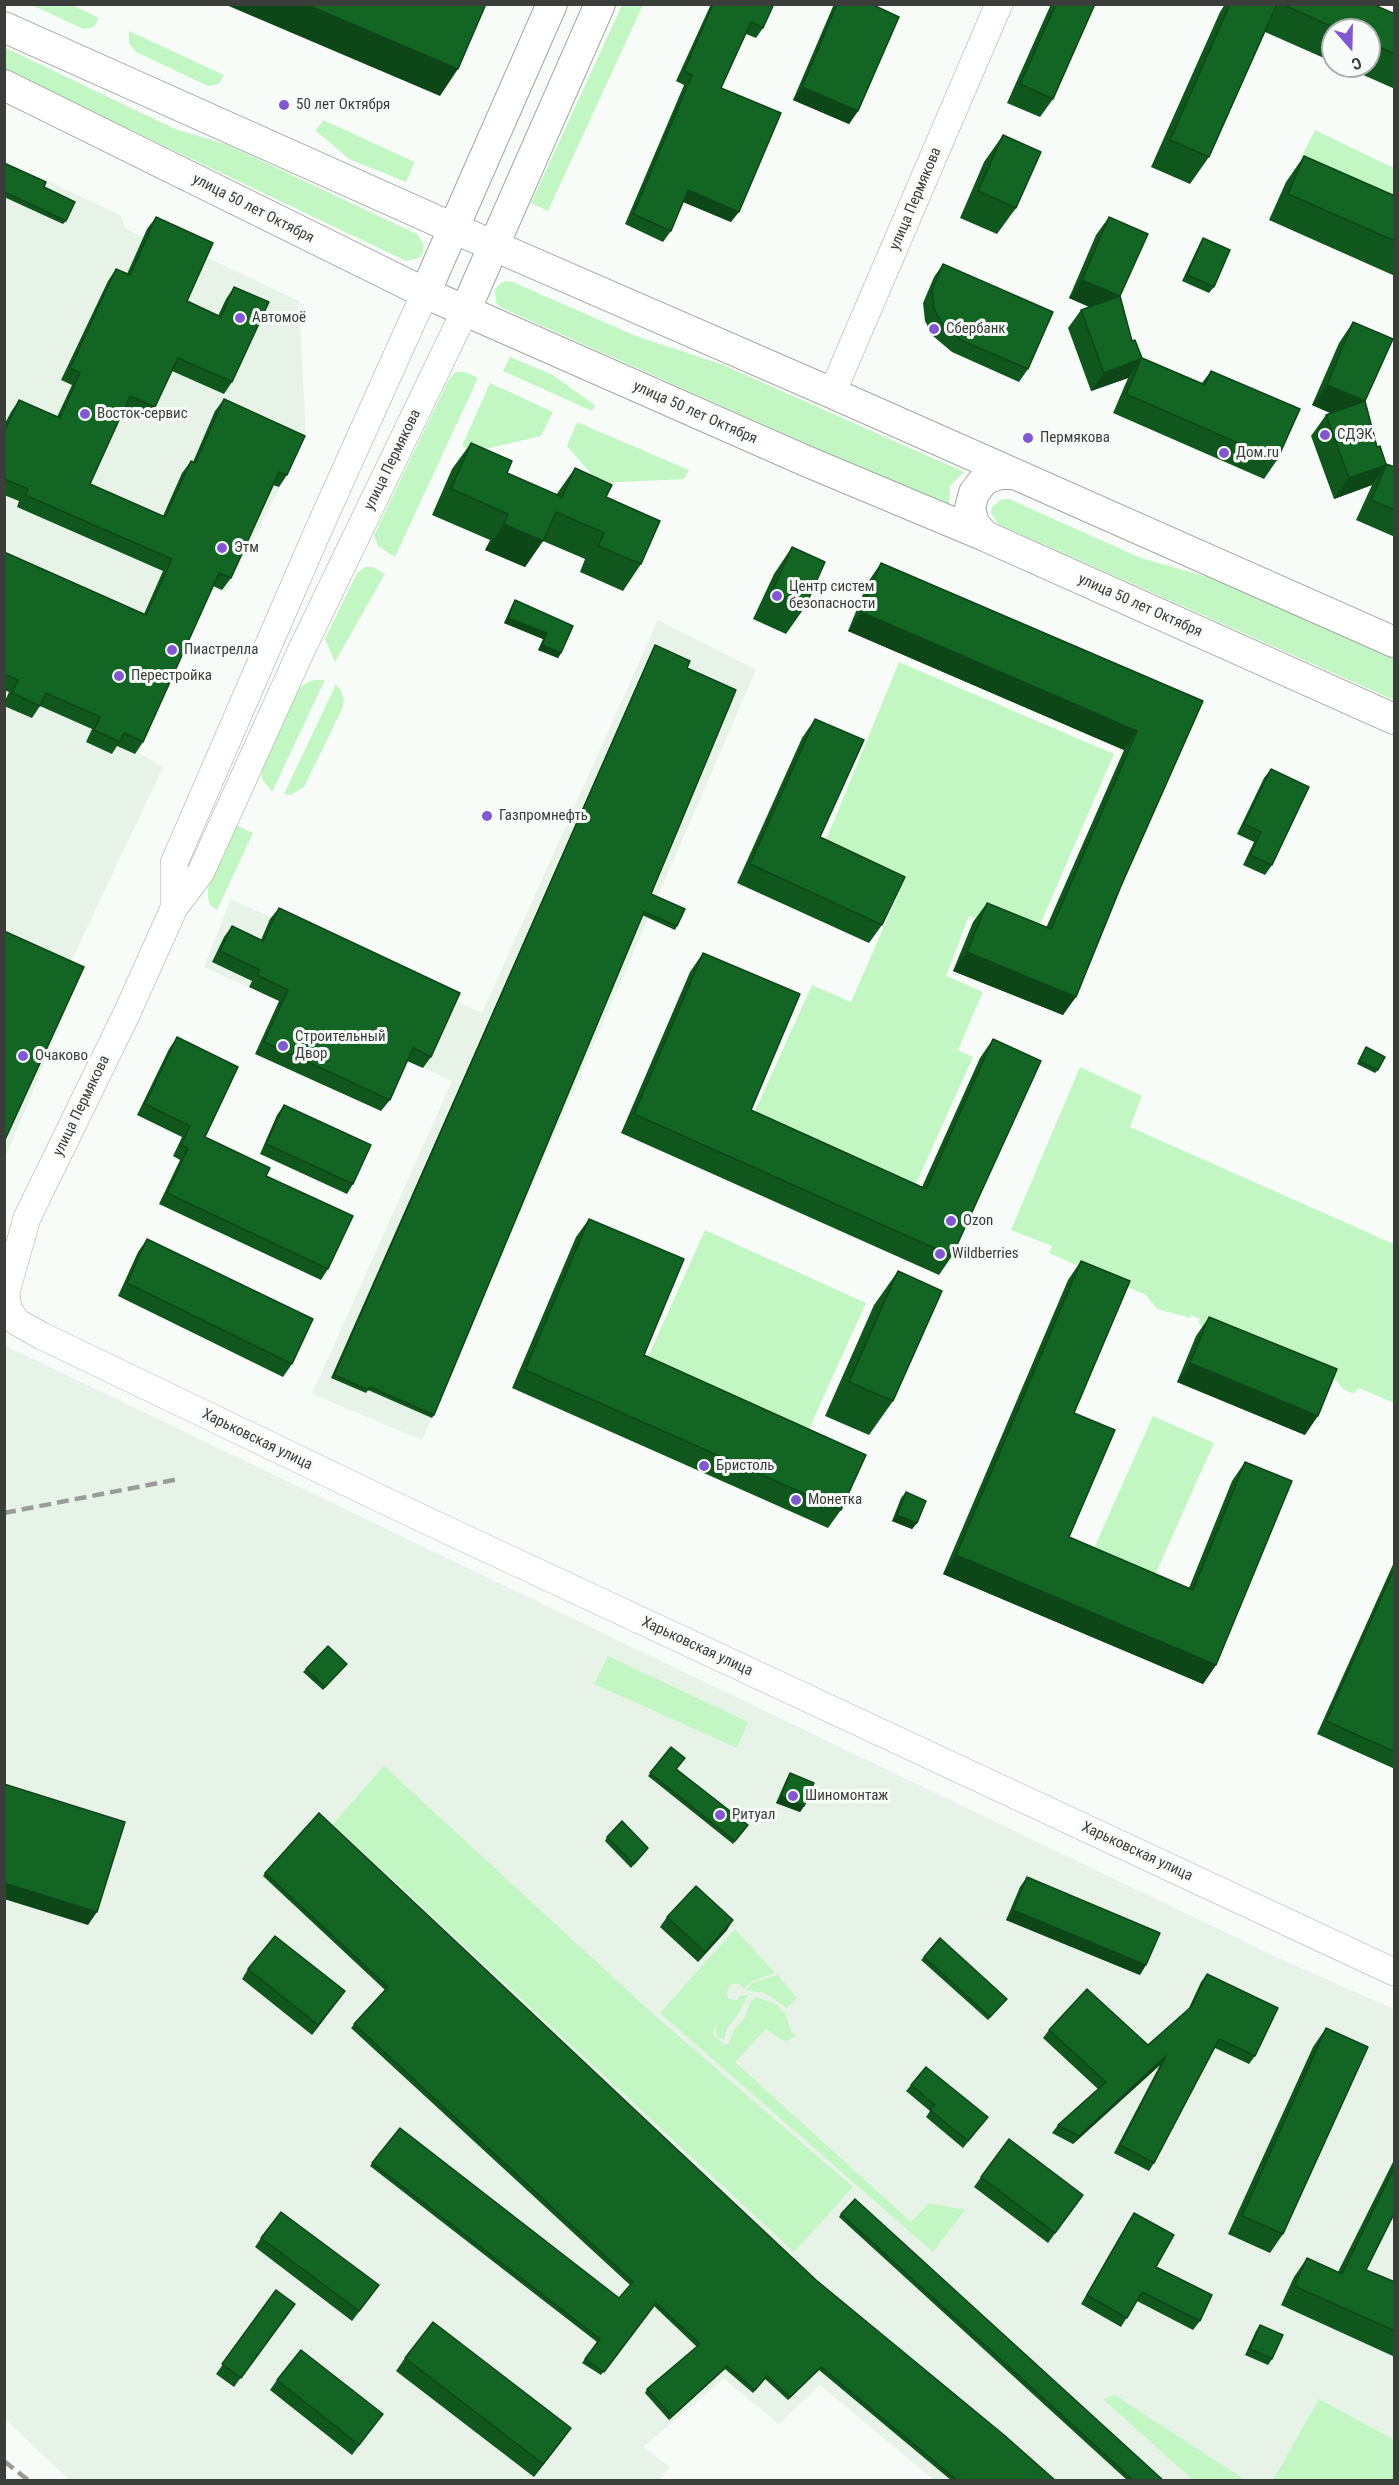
<!DOCTYPE html>
<html>
<head>
<meta charset="utf-8">
<style>
	body { margin:0 }
	#map { position:relative; width:1399px; height:2485px; overflow:hidden; background:#f8fcf8; font-family:"Roboto Condensed",sans-serif }
	canvas { display:block }
	.frame { position:absolute; inset:0; border:6px solid #3b3d3b; pointer-events:none }
	.north { position:absolute; left:1321px; top:18px; width:60px; height:60px; box-sizing:border-box; background:#f8fcf8; border:2px solid #acb0ac; border-radius:50%; rotate:160deg; font-size:16px; font-weight:700; line-height:24px; text-align:center; color:#3b3d3b }
	.north::after { content:''; display:block; margin:auto; width:21px; height:27px; background:#8158d1; clip-path:polygon(50% 0,100% 100%,50% 72%,0 100%) }
</style>
</head>
<body>
<div id="map">
<canvas width="1399" height="2485"></canvas>
<div class="frame"></div>
<div class="north">С</div>
</div>
<script>
const ctx = document.querySelector('canvas').getContext('2d');
ctx.lineJoin = 'round';
function fillPath(path, color) { ctx.fillStyle = color; ctx.fill(path, 'evenodd'); }
const shape = rows => new Path2D(rows.map(r => 'M' + r).join(''));
function strokePath(path, color, width, dash) { ctx.strokeStyle = color; ctx.lineWidth = width; ctx.lineCap = dash ? 'butt' : 'round'; ctx.setLineDash(dash || []); ctx.stroke(path); }
function label(font, color, halo, rows, align = 'center') {
  ctx.font = font + ' "Roboto Condensed",sans-serif'; ctx.lineWidth = 6; ctx.setLineDash([]); ctx.textBaseline = 'middle'; ctx.strokeStyle = halo; ctx.fillStyle = color; for (const [text, x, y, turn = 0] of rows) {
    ctx.save(); ctx.translate(x, y); ctx.rotate((+turn || 0) * Math.PI / 180); ctx.textAlign = isNaN(turn) ? turn : align; if (halo) ctx.strokeText(text, 0, 0); ctx.fillText(text, 0, 0); ctx.restore();
  }
}
fillPath(shape([
	[5,161,120,215,126,229,144,237,147,229,299,301,306,436,226,592,213,590,139,753,163,767,69,966,82,972,5,1159],
	[658,620,756,670,422,1440,312,1394,452,1081,204,967,231,899,482,1013],
	[4,1345,1285,1961,1394,2009,1394,2480,934,2480,820,2385,779,2424,724,2379,643,2447,670,2467,660,2480,69,2480,5,2419]
]), '#e8f3e8');
fillPath(shape([
	[32,5,72,5,99,18,94,27,83,29],
	[622,5,643,5,548,211,531,203],
	[129,31,224,75,219,84,208,86,136,52,129,43],
	[4,47,175,129,228,145,417,234,424,245,423,252,419,258,406,261,5,70],
	[323,120,415,162,406,182,349,159,316,131],
	[1315,130,1394,168,1394,205,1300,159],
	[506,281,513,282,636,336,721,364,964,472,950,486,949,507,502,308,496,303,495,289,500,284],
	[510,357,551,374,595,405,592,411,503,371],
	[456,372,465,372,478,378,395,557,378,546,374,535,449,379],
	[490,383,553,412,541,436,477,451,462,446],
	[577,422,689,470,684,479,599,483,567,446],
	[1002,499,1009,499,1141,558,1218,580,1394,658,1394,700,998,524,991,513,992,507],
	[365,567,373,567,385,574,335,662,325,639,357,573],
	[899,662,1114,754,1033,941,969,916,946,976,983,992,958,1050,973,1057,911,1195,750,1122,812,985,851,1002,899,892,819,857],
	[316,680,325,680,272,792,262,779,261,769,298,689,308,682],
	[336,684,341,691,344,700,342,709,304,787,291,795,284,794],
	[236,825,253,833,217,910,210,905,208,898,208,888],
	[1080,1067,1142,1096,1130,1127,1394,1244,1394,1403,1359,1388,1354,1393,1351,1393,1342,1388,1333,1377,1226,1330,1202,1327,1198,1322,1200,1319,1192,1315,1190,1318,1157,1309,1146,1295,1049,1253,1052,1246,1011,1230],
	[705,1230,866,1303,804,1440,643,1368],
	[1153,1416,1214,1443,1155,1575,1094,1548],
	[608,1656,748,1722,737,1748,594,1684],
	[384,1766,652,2013,853,2187,794,2252,333,1824],
	[735,1929,775,1973,753,1981,744,1989,740,1984,731,1984,727,1992,728,1999,737,2000,740,1995,748,1995,737,2016,727,2028,724,2039,719,2038,716,2033,716,2021,713,2034,724,2045,729,2043,734,2030,744,2019,751,2001,756,1997,776,2004,784,2012,792,2033,797,2035,788,2041,782,2040,766,2029,735,2062,911,2222,929,2203,965,2210,933,2252,660,2013],
	[778,1975,797,1998,787,2008,765,1993,745,1990,754,1982],
	[1115,2395,1245,2480,1193,2480,1103,2399],
	[1319,2399,1394,2440,1394,2480,1273,2480]
]), '#c2f7c4');
const tertiary = shape([
	[465,311,301,651,201,872,174,908,127,1013,27,1218,6,1292,8,1309,17,1322,42,1336,419,1517,1394,1972],
	[832,393,999,4],
	[174,908,174,863,317,533,425,293]
]);
const secondary = shape([
	[4,27,453,228,832,393,1394,642],
	[4,85,425,293,806,461,985,536,1394,719],
	[425,293,552,4],
	[465,311,600,4],
	[985,536,974,524,970,508,974,493,984,480,999,474,1015,474]
]);
strokePath(tertiary, '#a2a6a2', 28);
strokePath(secondary, '#a2a6a2', 32);
strokePath(tertiary, '#fff', 27);
strokePath(secondary, '#fff', 30);
strokePath(shape([
	[4,1513,179,1479],
	[4,2461,28,2480]
]), '#999c99', 4.5, [12, 6]);
fillPath(shape([
	[711,4,769,4,763,28,756,38,746,34,721,88,731,222,683,202,671,231,663,242,625,224,684,85,676,81],
	[834,4,871,4,858,111,849,124,793,100],
	[1051,4,1095,4,1053,99,1040,117,1007,103],
	[1225,4,1372,4,1395,14,1395,89,1343,66,1369,66,1369,30,1333,30,1333,62,1265,32,1209,157,1190,184,1151,167,1220,12],
	[1003,135,1016,208,997,234,960,218,984,162],
	[1304,156,1395,196,1395,276,1269,220,1286,182],
	[4,163,44,187,66,221,63,224,4,197],
	[156,217,187,301,218,316,226,299,234,287,232,382,224,394,172,371,155,407,147,419,124,409,90,484,163,516,182,473,191,461,193,462,215,411,224,399,287,475,279,487,273,485,231,578,222,590,213,586,143,742,135,754,117,746,112,754,86,742,92,729,40,706,32,718,4,706,4,703,9,692,4,690,4,552,144,614,163,571,17,507,19,501,4,495,4,425,11,412,19,400,57,417,72,385,61,380,108,281,116,269,127,274,147,229],
	[1109,217,1120,296,1132,341,1142,358,1202,383,1211,371,1277,460,1264,479,1113,413,1128,378,1091,391,1068,328,1081,310,1089,307,1069,298,1096,235],
	[1203,238,1214,287,1209,293,1182,281,1199,245],
	[943,264,1028,369,1019,382,952,352,933,336,925,321,923,303,934,277],
	[1353,322,1365,401,1377,447,1386,464,1395,467,1395,537,1356,520,1372,485,1334,499,1311,436,1326,415,1330,413,1312,405,1339,343],
	[471,443,507,473,556,495,575,468,606,497,641,564,623,591,580,572,585,559,543,541,525,567,485,550,490,540,432,515,452,469],
	[792,547,805,607,786,634,753,619,774,574],
	[881,563,1203,701,1063,1015,953,971,973,922,987,903,1046,928,1124,750,848,631,868,582],
	[515,600,561,653,558,658,538,650,543,639,504,623,512,605],
	[655,645,687,668,651,894,677,926,675,930,642,915,434,1415,432,1418,368,1390,366,1393,331,1378,653,649],
	[815,719,820,837,882,925,869,943,737,883,802,738],
	[1271,769,1272,865,1265,875,1243,865,1254,842,1237,834,1264,778],
	[279,908,431,1057,423,1068,407,1061,390,1100,381,1111,255,1054,279,1001,249,987,252,981,212,962,224,937,232,926,261,940,270,919],
	[703,953,751,1110,922,1187,980,1058,993,1039,952,1256,939,1275,621,1133,690,972],
	[177,1037,205,1137,266,1176,328,1269,321,1280,159,1204,180,1160,173,1156,182,1137,137,1115,169,1049],
	[1366,1047,1378,1070,1375,1073,1357,1064],
	[284,1105,353,1184,347,1194,260,1154,277,1115],
	[589,1219,644,1355,841,1510,828,1528,512,1388,576,1237],
	[147,1239,292,1364,283,1377,118,1296,138,1252],
	[1081,1261,1069,1537,1189,1588,1232,1481,1245,1462,1216,1665,1203,1684,943,1574,1068,1280],
	[898,1271,893,1401,869,1435,825,1416,874,1305],
	[1209,1317,1305,1435,1177,1382,1196,1336],
	[906,1492,917,1523,912,1529,892,1521,901,1498],
	[1395,1560,1395,1769,1317,1734],
	[344,1667,323,1690,303,1672,306,1669],
	[671,1747,677,1769,748,1825,733,1844,648,1776],
	[790,1773,804,1806,800,1812,776,1803,786,1780],
	[607,1837,646,1851,631,1868,605,1841],
	[265,1873,816,2280,1056,2481,952,2481,819,2370,788,2400,765,2379,753,2393,725,2369,669,2420,645,2393,647,2389,697,2347,654,2306,601,2375,582,2363,597,2342,370,2166,400,2128,619,2298,630,2285,351,2028,385,1990,263,1876],
	[1027,1877,1140,1975,1006,1920,1020,1887],
	[667,1917,727,1930,698,1962,660,1927],
	[924,1957,1004,2002,988,2020,921,1960],
	[248,1969,345,1991,312,2035,242,1979],
	[1207,1974,1255,2056,1249,2064,1215,2048,1154,2163,1149,2171,1114,2153,1160,2065,1073,2144,1052,2133,1058,2125,1098,2089,1043,2038,1049,2030,1148,2045,1188,2010,1201,1982],
	[1326,2028,1283,2234,1270,2253,1228,2234,1313,2047],
	[911,2085,988,2117,963,2148,926,2117,930,2111,906,2091],
	[1395,2158,1395,2212,1366,2270,1395,2282,1395,2357,1281,2305,1294,2277,1307,2258,1338,2272],
	[981,2177,1083,2195,1048,2243,974,2187],
	[1134,2213,1156,2267,1200,2321,1193,2330,1137,2301,1121,2327,1081,2304,1128,2222],
	[841,2214,1164,2481,1128,2481,839,2217],
	[261,2238,372,2295,352,2321,255,2247],
	[276,2290,295,2304,234,2387,216,2374],
	[1260,2325,1272,2359,1268,2365,1245,2355,1256,2331],
	[405,2358,571,2428,534,2477,396,2371],
	[277,2380,383,2414,352,2455,270,2390]
]), '#10571e');
fillPath(shape([
	[224,4,305,4,458,69,440,96],
	[802,87,858,111,849,124,793,100],
	[688,190,739,212,731,222,681,201],
	[1082,280,1120,296,1107,314,1069,298],
	[1141,359,1128,378,1091,391,1104,373],
	[1327,385,1365,401,1350,421,1312,405],
	[1386,465,1372,485,1334,499,1349,478],
	[504,524,543,541,525,567,485,550],
	[861,612,1137,731,1124,750,848,631],
	[508,618,547,633,543,639,504,623],
	[542,645,561,653,558,658,538,650],
	[967,952,1076,997,1063,1015,953,971],
	[1190,1363,1318,1416,1305,1435,1177,1382],
	[897,1515,917,1523,912,1529,892,1521],
	[956,1555,1216,1665,1203,1684,943,1574],
	[781,1796,804,1806,800,1812,776,1803],
	[4,1883,97,1912,88,1925,4,1899],
	[1013,1910,1146,1965,1140,1975,1006,1920],
	[733,1920,727,1930,698,1962,705,1952],
	[345,1991,338,2001,312,2035,318,2025],
	[1166,2056,1160,2065,1073,2144,1079,2136],
	[727,2366,725,2369,669,2420,672,2416],
	[821,2367,819,2370,788,2400,790,2397],
	[571,2428,562,2441,534,2477,543,2464]
]), '#0d4718');
const building = shape([
	[305,4,486,4,458,69,305,4],
	[713,4,769,4,773,6,763,28,751,22,721,88,781,113,739,212,688,190,671,231,633,214,692,75,684,71,713,4],
	[837,4,871,4,899,17,858,111,802,87,837,4],
	[1056,4,1095,4,1053,99,1020,84,1056,4],
	[1230,4,1277,4,1209,157,1170,140,1230,4],
	[1282,4,1372,4,1395,14,1395,54,1369,43,1369,30,1339,30,1282,4],
	[1003,135,1041,152,1016,208,978,191,1003,135],
	[1304,156,1395,196,1395,241,1288,194,1304,156],
	[4,163,46,182,44,187,75,202,66,221,4,192,4,163],
	[156,217,213,243,187,301,221,317,234,287,269,302,232,382,178,358,155,407,130,396,90,484,165,517,191,461,195,463,224,399,305,436,287,475,279,472,231,578,219,573,143,742,124,733,120,742,94,730,100,717,46,693,40,706,12,693,18,680,4,674,4,552,146,615,172,559,25,495,28,489,4,479,4,432,19,400,60,418,80,373,70,368,116,269,130,275,156,217],
	[1109,217,1148,234,1120,296,1132,341,1135,340,1142,358,1205,385,1211,371,1300,409,1277,460,1126,394,1141,359,1104,373,1081,310,1120,296,1082,280,1109,217],
	[1203,238,1230,250,1214,287,1187,275,1203,238],
	[943,264,1053,312,1028,369,961,340,942,323,934,309,932,290,943,264],
	[1353,322,1393,339,1365,401,1377,447,1380,446,1386,464,1395,467,1395,510,1371,500,1386,465,1349,478,1326,415,1365,401,1327,385,1353,322],
	[471,443,512,461,507,473,562,497,575,468,612,485,606,497,660,521,641,564,598,546,604,533,556,512,543,541,504,524,508,514,451,489,471,443],
	[792,547,825,562,805,607,772,592,792,547],
	[881,563,1203,701,1121,886,1076,997,967,952,987,903,1051,929,1137,731,861,612,881,563],
	[515,600,573,626,561,653,542,645,547,633,508,618,515,600],
	[655,645,690,661,687,668,736,690,651,894,685,909,677,926,644,912,434,1415,370,1387,368,1390,334,1375,655,645],
	[815,719,864,740,820,837,905,877,882,925,750,864,815,719],
	[1271,769,1309,787,1272,865,1250,855,1261,832,1244,824,1271,769],
	[279,908,460,993,431,1057,413,1048,390,1100,264,1042,288,990,257,975,260,970,220,951,232,926,263,941,279,908],
	[4,931,84,967,4,1142,4,931],
	[703,953,800,994,751,1110,926,1189,993,1039,1041,1061,952,1256,634,1114,703,953],
	[177,1037,238,1067,205,1137,270,1168,266,1176,353,1216,328,1269,167,1193,188,1148,181,1145,190,1126,145,1104,177,1037],
	[1366,1047,1385,1057,1378,1070,1359,1061,1366,1047],
	[284,1105,371,1145,353,1184,266,1144,284,1105],
	[589,1219,684,1259,644,1355,866,1455,841,1510,525,1370,589,1219],
	[147,1239,313,1319,292,1364,127,1283,147,1239],
	[1081,1261,1130,1281,1074,1413,1115,1430,1069,1537,1193,1590,1245,1462,1292,1481,1216,1665,956,1555,1081,1261],
	[898,1271,942,1291,893,1401,849,1382,898,1271],
	[1209,1317,1337,1369,1318,1416,1190,1363,1209,1317],
	[906,1492,926,1501,917,1523,897,1515,906,1492],
	[1395,1567,1395,1752,1326,1721,1395,1567],
	[328,1646,347,1664,325,1687,306,1669,328,1646],
	[671,1747,685,1758,676,1769,748,1825,735,1841,650,1773,671,1747],
	[790,1773,814,1783,804,1806,781,1796,790,1773],
	[4,1784,125,1822,97,1912,4,1883,4,1784],
	[319,1813,816,2280,1004,2435,1056,2481,958,2481,821,2367,790,2397,767,2376,755,2390,727,2366,672,2416,647,2389,700,2344,656,2303,604,2372,585,2359,600,2339,372,2163,400,2128,619,2298,633,2282,354,2024,388,1987,265,1873,319,1813],
	[622,1821,648,1848,634,1864,607,1837,622,1821],
	[1027,1877,1160,1933,1146,1965,1013,1910,1027,1877],
	[696,1886,733,1920,705,1952,667,1917,696,1886],
	[275,1936,345,1991,318,2025,248,1969,275,1936],
	[940,1938,1007,1999,990,2017,924,1957,940,1938],
	[1207,1974,1278,2008,1255,2056,1219,2039,1154,2163,1120,2145,1166,2056,1079,2136,1058,2125,1106,2082,1049,2030,1087,1989,1148,2045,1191,2007,1207,1974],
	[1326,2028,1368,2047,1283,2234,1242,2216,1326,2028],
	[926,2067,988,2117,968,2141,930,2110,935,2105,911,2085,926,2067],
	[1009,2139,1083,2195,1055,2233,981,2177,1009,2139],
	[1395,2166,1395,2212,1366,2270,1395,2282,1395,2331,1294,2286,1307,2258,1342,2274,1395,2166],
	[855,2199,1164,2481,1134,2481,841,2214,855,2199],
	[281,2212,379,2285,359,2311,261,2238,281,2212],
	[1134,2213,1174,2235,1156,2267,1212,2295,1200,2321,1142,2292,1127,2318,1087,2295,1134,2213],
	[276,2290,295,2304,241,2378,222,2364,276,2290],
	[433,2322,571,2428,543,2464,405,2358,433,2322],
	[1260,2325,1283,2335,1272,2359,1250,2349,1260,2325],
	[301,2350,383,2414,359,2445,277,2380,301,2350]
]);
fillPath(building, '#136523');
strokePath(building, '#0d4718', 1.5);
for (const [x, y, r, color] of [
	[284,105,6,"#8158d1"],
	[240,318,6,"#8158d1"],
	[934,329,6,"#8158d1"],
	[85,414,6,"#8158d1"],
	[1325,435,6,"#8158d1"],
	[1028,438,6,"#8158d1"],
	[1224,453,6,"#8158d1"],
	[222,548,6,"#8158d1"],
	[777,596,6,"#8158d1"],
	[172,650,6,"#8158d1"],
	[119,676,6,"#8158d1"],
	[487,816,6,"#8158d1"],
	[283,1046,6,"#8158d1"],
	[23,1056,6,"#8158d1"],
	[951,1221,6,"#8158d1"],
	[940,1254,6,"#8158d1"],
	[704,1466,6,"#8158d1"],
	[796,1500,6,"#8158d1"],
	[793,1796,6,"#8158d1"],
	[720,1815,6,"#8158d1"]
]) { const dot = new Path2D(); dot.arc(x, y, r, 0, 2 * Math.PI); ctx.fillStyle = color; ctx.fill(dot); strokePath(dot, '#f8fcf8', 2); }
label('15px', '#3b3d3b', '#f8fcf8', [
	["50 лет Октября",296,105],
	["Автомоё",252,318],
	["Сбербанк",946,329],
	["Восток-сервис",97,414],
	["СДЭК",1337,435],
	["Пермякова",1040,438],
	["Дом.ru",1236,453],
	["Этм",234,548],
	["Центр систем",789,587],
	["безопасности",789,604],
	["Пиастрелла",184,650],
	["Перестройка",131,676],
	["Газпромнефть",499,816],
	["Строительный",295,1037],
	["Двор",295,1054],
	["Очаково",35,1056],
	["Ozon",963,1221],
	["Wildberries",952,1254],
	["Бристоль",716,1466],
	["Монетка",808,1500],
	["Шиномонтаж",805,1796],
	["Ритуал",732,1815]
], 'left');
label('15px', '#3b3d3b', '#f8fcf8', [
	["улица Пермякова",916,199,-67],
	["улица 50 лет Октября",253,209,27],
	["улица 50 лет Октября",695,413,24],
	["улица Пермякова",393,460,-64],
	["улица 50 лет Октября",1140,606,24],
	["улица Пермякова",82,1106,-64],
	["Харьковская улица",257,1440,26],
	["Харьковская улица",697,1647,25],
	["Харьковская улица",1137,1852,25]
]);
</script>
</body>
</html>
